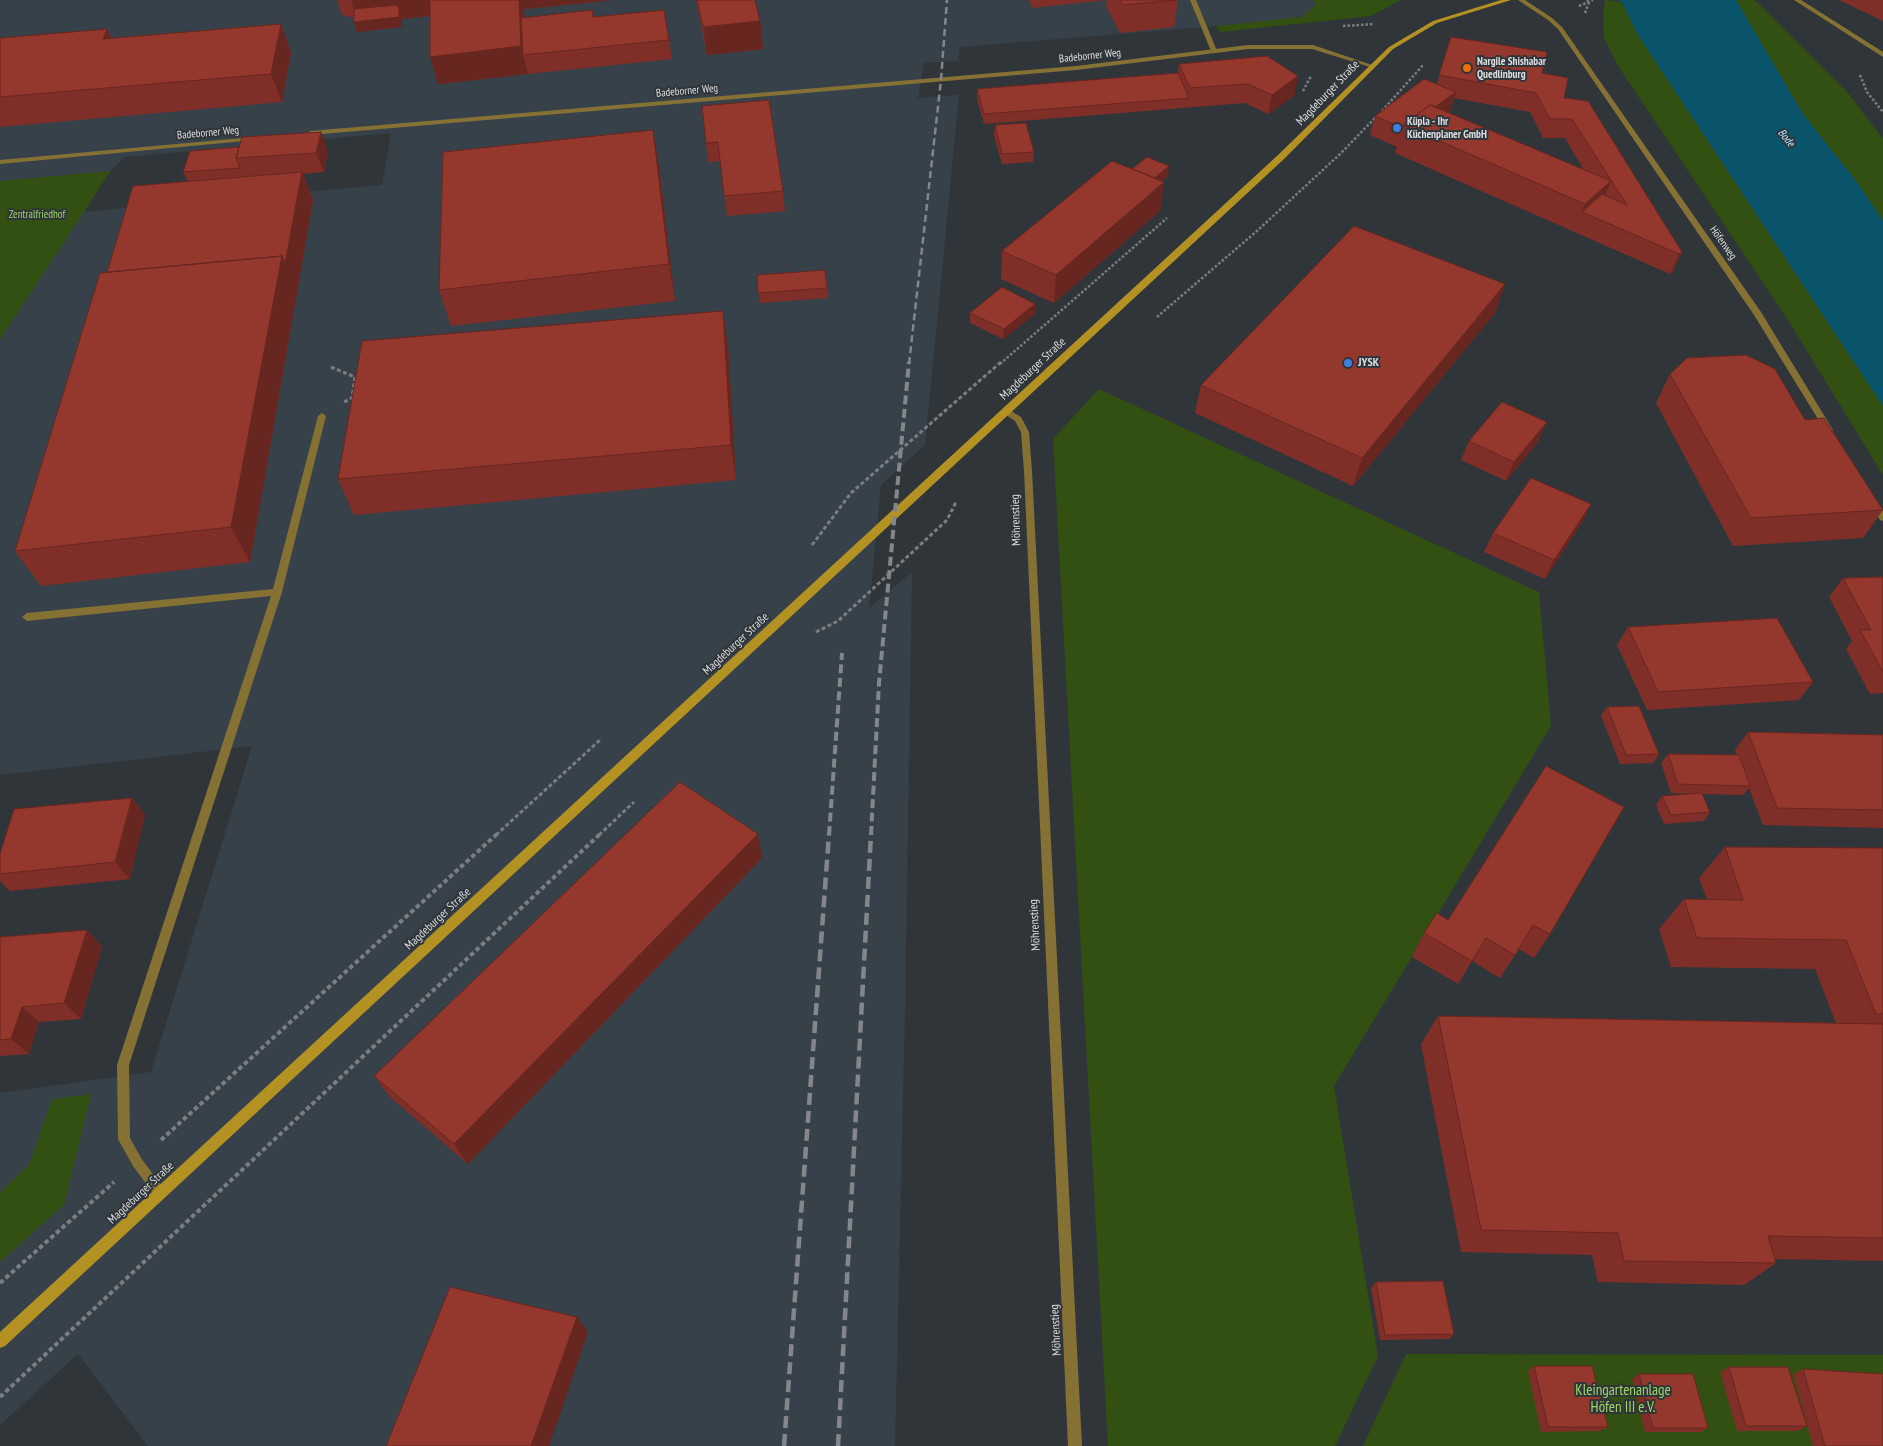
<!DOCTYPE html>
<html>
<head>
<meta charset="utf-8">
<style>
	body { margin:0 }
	canvas { display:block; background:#30353a }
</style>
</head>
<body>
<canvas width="1883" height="1446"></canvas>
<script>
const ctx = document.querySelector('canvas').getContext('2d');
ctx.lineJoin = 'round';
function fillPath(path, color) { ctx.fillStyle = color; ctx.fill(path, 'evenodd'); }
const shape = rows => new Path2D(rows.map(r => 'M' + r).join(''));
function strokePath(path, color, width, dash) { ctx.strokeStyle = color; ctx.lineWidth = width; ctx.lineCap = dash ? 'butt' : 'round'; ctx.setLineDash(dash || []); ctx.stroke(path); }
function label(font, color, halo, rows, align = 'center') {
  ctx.font = font + ' "PT Sans Narrow",sans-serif'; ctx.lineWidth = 4; ctx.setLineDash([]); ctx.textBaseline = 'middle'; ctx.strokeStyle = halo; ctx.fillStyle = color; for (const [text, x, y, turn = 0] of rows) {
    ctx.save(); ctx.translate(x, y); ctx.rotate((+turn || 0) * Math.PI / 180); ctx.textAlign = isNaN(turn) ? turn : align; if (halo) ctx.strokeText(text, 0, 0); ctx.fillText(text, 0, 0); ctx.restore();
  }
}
fillPath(shape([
	[0,0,1313,0,1316,5,1302,17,1216,26,960,47,958,61,924,63,918,98,959,95,925,445,881,485,869,608,912,572,905,1009,895,1446,148,1446,78,1354,0,1425,0,1093,151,1072,252,746,0,775,0,339,84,212,382,185,391,133,125,157,110,171,0,181]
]), '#37414a');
fillPath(shape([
	[1313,0,1401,0,1371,16,1220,32,1216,26,1302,17,1316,5],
	[1605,0,1622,2,1638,35,1883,406,1883,475,1788,320,1618,66,1604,38,1603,16],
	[1736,0,1754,0,1758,3,1847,92,1883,139,1883,221,1856,181,1803,114],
	[110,171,84,212,0,339,0,181],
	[1099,389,1539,592,1551,726,1334,1086,1378,1356,1335,1446,1108,1446,1053,439],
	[91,1094,64,1205,0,1262,0,1192,29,1165,52,1099],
	[1406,1354,1883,1355,1883,1446,1363,1446]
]), '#325012');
fillPath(shape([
	[1617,0,1736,0,1803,114,1856,181,1883,221,1883,406,1638,35,1622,2]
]), '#09546b');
strokePath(shape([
	[1579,6,1593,0],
	[1585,13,1589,2,1587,0],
	[1343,26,1374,24],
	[1860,75,1867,92,1883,112],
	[1303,91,1311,76],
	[1382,111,1424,64],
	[1157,317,1258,230,1339,155,1376,117],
	[1000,364,1167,218]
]), '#7a7e82', 2.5, [2.5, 2]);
strokePath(shape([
	[331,367,355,377,352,398,344,402],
	[812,545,851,493,1001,362],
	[816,632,838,621,947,520,956,502],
	[496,835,600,740],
	[599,835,634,802]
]), '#7a7e82', 3, [4, 2.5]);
strokePath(shape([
	[161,1140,497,834],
	[0,1283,114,1182],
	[0,1397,600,834]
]), '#7a7e82', 4, [4.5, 3]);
fillPath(shape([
	[1190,0,1196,0,1217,51,1216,52,1211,51,1190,0],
	[322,413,326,416,282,592,129,1065,130,1138,141,1158,164,1189,166,1193,164,1197,160,1199,156,1197,133,1166,118,1139,117,1065,271,596,27,621,22,617,27,613,273,589,318,416,322,413]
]), '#857134');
fillPath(shape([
	[1518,0,1525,0,1552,18,1562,27,1761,312,1833,430,1832,432,1826,432,1754,315,1558,29,1548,20,1518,0],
	[1794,0,1801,0,1883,52,1883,57,1794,0],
	[1248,45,1313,45,1375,66,1370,67,1312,49,1248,49,1076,70,310,135,307,133,310,131,1076,66,1248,45],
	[253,137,255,138,255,140,0,164,0,160,253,137],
	[1006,408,1021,417,1029,432,1032,471,1082,1446,1068,1446,1024,471,1021,432,1015,421,1003,413,1002,411,1006,408],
	[1873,499,1876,500,1883,511,1883,521,1880,520,1869,502,1873,499]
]), '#857134');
fillPath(shape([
	[1501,0,1511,0,1437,23,1393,49,1284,159,5,1346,0,1348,0,1332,1278,155,1389,47,1433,21,1501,0]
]), '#b39122');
strokePath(shape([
	[909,364,941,80,947,0]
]), '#83878b', 2.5, [7, 4]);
strokePath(shape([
	[829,835,842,653],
	[871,835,879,683,909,362]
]), '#83878b', 4, [9, 4.5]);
strokePath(shape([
	[784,1446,829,834],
	[838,1446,871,834]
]), '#83878b', 4.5, [12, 6]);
fillPath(shape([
	[337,0,613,0,524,9,524,17,593,17,664,10,672,59,528,74,438,84,430,16,402,19,402,27,357,32,354,22,354,18,342,15],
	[696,0,755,0,760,21,763,49,707,55],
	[1029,0,1178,0,1174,27,1120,33,1106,6,1107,0,1032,8],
	[1839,0,1883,0,1883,21],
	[107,29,111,38,291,52,282,102,0,127,0,38],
	[1451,37,1542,73,1564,98,1682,252,1673,271,1670,274,1395,153,1397,147,1370,135,1375,116,1437,84],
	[1454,98,1530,112,1543,138,1565,138,1584,170,1448,112,1450,111],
	[1179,64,1298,76,1294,96,1268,114,1245,103,984,124,977,99,977,89,1178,73],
	[702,106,783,191,785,211,727,216,720,161,708,162],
	[995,125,1034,152,1033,162,1002,164,994,135],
	[190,151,328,151,324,172,303,174,313,200,250,562,41,586,15,551,107,272,188,181,183,172],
	[659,166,675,301,451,326,439,290],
	[1132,169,1168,176,1162,181,1160,211,1054,303,1001,279,1002,251],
	[757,275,827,288,828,298,760,303],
	[1505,284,1495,313,1353,486,1195,413,1201,385],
	[1035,304,1035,314,1003,339,970,323,970,313],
	[723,311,728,347,736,480,354,515,338,479],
	[1670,374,1805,420,1883,510,1863,538,1733,546,1656,403],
	[1469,441,1538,442,1506,481,1461,460],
	[1591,504,1581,524,1545,579,1484,552,1493,533],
	[1883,577,1883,693,1870,694,1846,649,1852,641,1829,597,1843,578],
	[1628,627,1813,682,1799,700,1647,710,1617,645],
	[1607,707,1659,754,1653,763,1620,764,1601,716],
	[1748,732,1883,735,1883,828,1763,825,1749,788,1743,795,1702,794,1710,812,1704,821,1664,824,1656,805,1662,796,1694,794,1671,793,1661,763,1668,754,1737,755,1735,750],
	[1546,766,1550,934,1534,958,1519,949,1500,978,1472,961,1458,984,1412,957,1424,933,1448,920],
	[132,798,145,815,130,879,10,891,0,881,0,854],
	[1725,847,1883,848,1883,1261,1774,1259,1776,1263,1744,1285,1598,1282,1592,1255,1461,1252,1421,1044,1438,1016,1836,1023,1815,969,1671,967,1659,929,1684,899,1707,899,1699,878],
	[762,858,468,1164,390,1097,374,1076],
	[87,930,102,947,81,1019,39,1022,29,1054,0,1056,0,937],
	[1376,1282,1454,1334,1449,1339,1380,1340,1371,1288],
	[1534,1366,1608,1427,1600,1431,1541,1432,1528,1371],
	[1729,1367,1807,1426,1797,1431,1737,1431,1720,1372],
	[1803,1369,1883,1446,1813,1446,1793,1374],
	[1639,1374,1708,1428,1700,1432,1645,1432,1632,1379]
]), '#7f2f27');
fillPath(shape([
	[351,0,433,0,437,15,402,19,402,27,357,32,354,22,357,19],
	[511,0,613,0,524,9,527,54,523,55,528,74,438,84,430,57],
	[760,21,763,49,707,55,703,27],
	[281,24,291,52,282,102,271,74],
	[107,29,120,57,103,39],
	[1298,76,1294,96,1268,114,1272,95],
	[1456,92,1450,111,1421,133,1408,127],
	[653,130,659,166,675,301,669,264],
	[321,132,328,151,324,172,316,153],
	[1169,166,1168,176,1148,193,1150,183],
	[302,172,313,200,250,562,231,527,282,256],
	[1611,181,1599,209,1582,212,1585,204],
	[1164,182,1160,211,1054,303,1056,275],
	[1682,252,1673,271,1670,274,1679,254],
	[1505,284,1495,313,1353,486,1362,458],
	[1035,304,1035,314,1003,339,1004,329],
	[723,311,728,347,736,480,731,445],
	[1547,422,1538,442,1506,481,1514,462],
	[1591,504,1581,524,1545,579,1554,560],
	[132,798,145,815,130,879,115,862],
	[758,834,762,858,468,1164,454,1144],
	[87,930,102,947,81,1019,64,1003],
	[22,1007,39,1022,29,1054,11,1039],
	[577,1317,588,1332,549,1446,531,1446]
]), '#682620');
const building = shape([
	[430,0,519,0,521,46,430,57,430,0],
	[697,0,755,0,760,21,703,27,697,0],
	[1120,0,1176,0,1123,5,1120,0],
	[397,5,399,9,399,17,354,22,354,9,397,5],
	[592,10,593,17,664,10,669,40,523,55,521,18,592,10],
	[281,24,271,74,0,97,0,38,107,29,103,39,281,24],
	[1451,37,1547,52,1542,73,1568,78,1564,98,1588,101,1682,252,1679,254,1582,212,1602,194,1627,205,1572,119,1550,119,1536,93,1439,75,1451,37],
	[1267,56,1298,76,1272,95,1248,84,1190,88,1179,64,1267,56],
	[1178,73,1189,98,984,114,977,89,1178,73],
	[1424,79,1456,92,1435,107,1430,105,1403,125,1402,128,1375,116,1424,79],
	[769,100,783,191,724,196,718,142,706,143,702,106,769,100],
	[1430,105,1611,181,1585,204,1403,125,1430,105],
	[1026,123,1034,152,1002,154,995,125,1026,123],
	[653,130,669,264,439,290,443,152,653,130],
	[321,132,316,153,236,158,242,137,321,132],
	[239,147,236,158,240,168,183,172,190,151,239,147],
	[1147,157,1169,166,1155,178,1132,169,1147,157],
	[1112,161,1164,182,1056,275,1002,251,1112,161],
	[302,172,285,264,282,256,107,272,133,186,302,172],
	[1354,226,1505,284,1362,458,1201,385,1354,226],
	[282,256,231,527,15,551,100,273,282,256],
	[825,270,827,288,758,293,757,275,825,270],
	[1002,287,1035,304,1004,329,970,313,1002,287],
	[723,311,731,445,338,479,362,341,723,311],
	[1746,355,1775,369,1805,420,1824,418,1883,510,1751,518,1670,374,1687,358,1746,355],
	[1502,402,1547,422,1514,462,1469,441,1502,402],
	[1531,478,1591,504,1554,560,1493,533,1531,478],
	[1883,577,1883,672,1860,630,1871,630,1843,578,1883,577],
	[1777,618,1813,682,1658,692,1628,627,1777,618],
	[1639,706,1659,754,1626,755,1607,707,1639,706],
	[1748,732,1883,735,1883,810,1777,808,1748,732],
	[1668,754,1739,755,1750,786,1678,784,1668,754],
	[1546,766,1624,807,1550,934,1533,925,1515,955,1486,938,1472,961,1424,933,1437,913,1448,920,1546,766],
	[680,782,758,834,454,1144,374,1076,680,782],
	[1702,793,1710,812,1671,815,1662,796,1702,793],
	[132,798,115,862,0,874,0,854,14,809,132,798],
	[1725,847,1883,848,1883,1014,1876,1014,1846,940,1697,938,1684,899,1743,900,1725,847],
	[87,930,64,1003,22,1007,11,1039,0,1040,0,937,87,930],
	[1438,1016,1883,1024,1883,1238,1768,1236,1776,1263,1624,1261,1618,1233,1481,1230,1438,1016],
	[1443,1281,1454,1334,1385,1335,1376,1282,1443,1281],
	[450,1287,577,1317,531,1446,386,1446,450,1287],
	[1534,1366,1592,1366,1608,1427,1548,1427,1534,1366],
	[1729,1367,1788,1367,1807,1426,1746,1426,1729,1367],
	[1803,1369,1883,1374,1883,1446,1825,1446,1803,1369],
	[1639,1374,1693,1374,1708,1428,1653,1428,1639,1374]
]);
fillPath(building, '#94372d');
strokePath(building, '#682620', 1);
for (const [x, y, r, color] of [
	[1467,68,5,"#e8710a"],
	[1397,128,5,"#3f7fe0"],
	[1348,363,5,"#3f7fe0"]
]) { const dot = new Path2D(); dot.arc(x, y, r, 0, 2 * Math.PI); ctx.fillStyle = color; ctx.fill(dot); strokePath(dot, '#30353a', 2); }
label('11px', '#dcdfe2', '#30353a', [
	["Badeborner Weg",1090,56,-6],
	["Badeborner Weg",687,91,-5],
	["Badeborner Weg",208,133,-5],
	["Höfenweg",1723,243,55]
]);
label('bold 11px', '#dcdfe2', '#30353a', [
	["Nargile Shishabar",1477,62],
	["Quedlinburg",1477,75],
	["Küpla - Ihr",1407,122],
	["Küchenplaner GmbH",1407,135]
], 'left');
label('italic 11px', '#b3e8ff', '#30353a', [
	["Bode",1786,138,50]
]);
label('11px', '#9dd766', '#30353a', [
	["Zentralfriedhof",37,215]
]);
label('12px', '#dcdfe2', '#30353a', [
	["Magdeburger Straße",1328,93,-46],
	["Magdeburger Straße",1033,369,-43],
	["Möhrenstieg",1016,520,-92],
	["Magdeburger Straße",736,644,-43],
	["Magdeburger Straße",438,919,-43],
	["Möhrenstieg",1035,925,-93],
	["Magdeburger Straße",141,1193,-43],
	["Möhrenstieg",1056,1330,-93]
]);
label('bold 12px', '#dcdfe2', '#30353a', [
	["JYSK",1358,363]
], 'left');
label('15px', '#9dd766', '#30353a', [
	["Kleingartenanlage",1623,1391],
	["Höfen III e.V.",1623,1408]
]);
</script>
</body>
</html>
